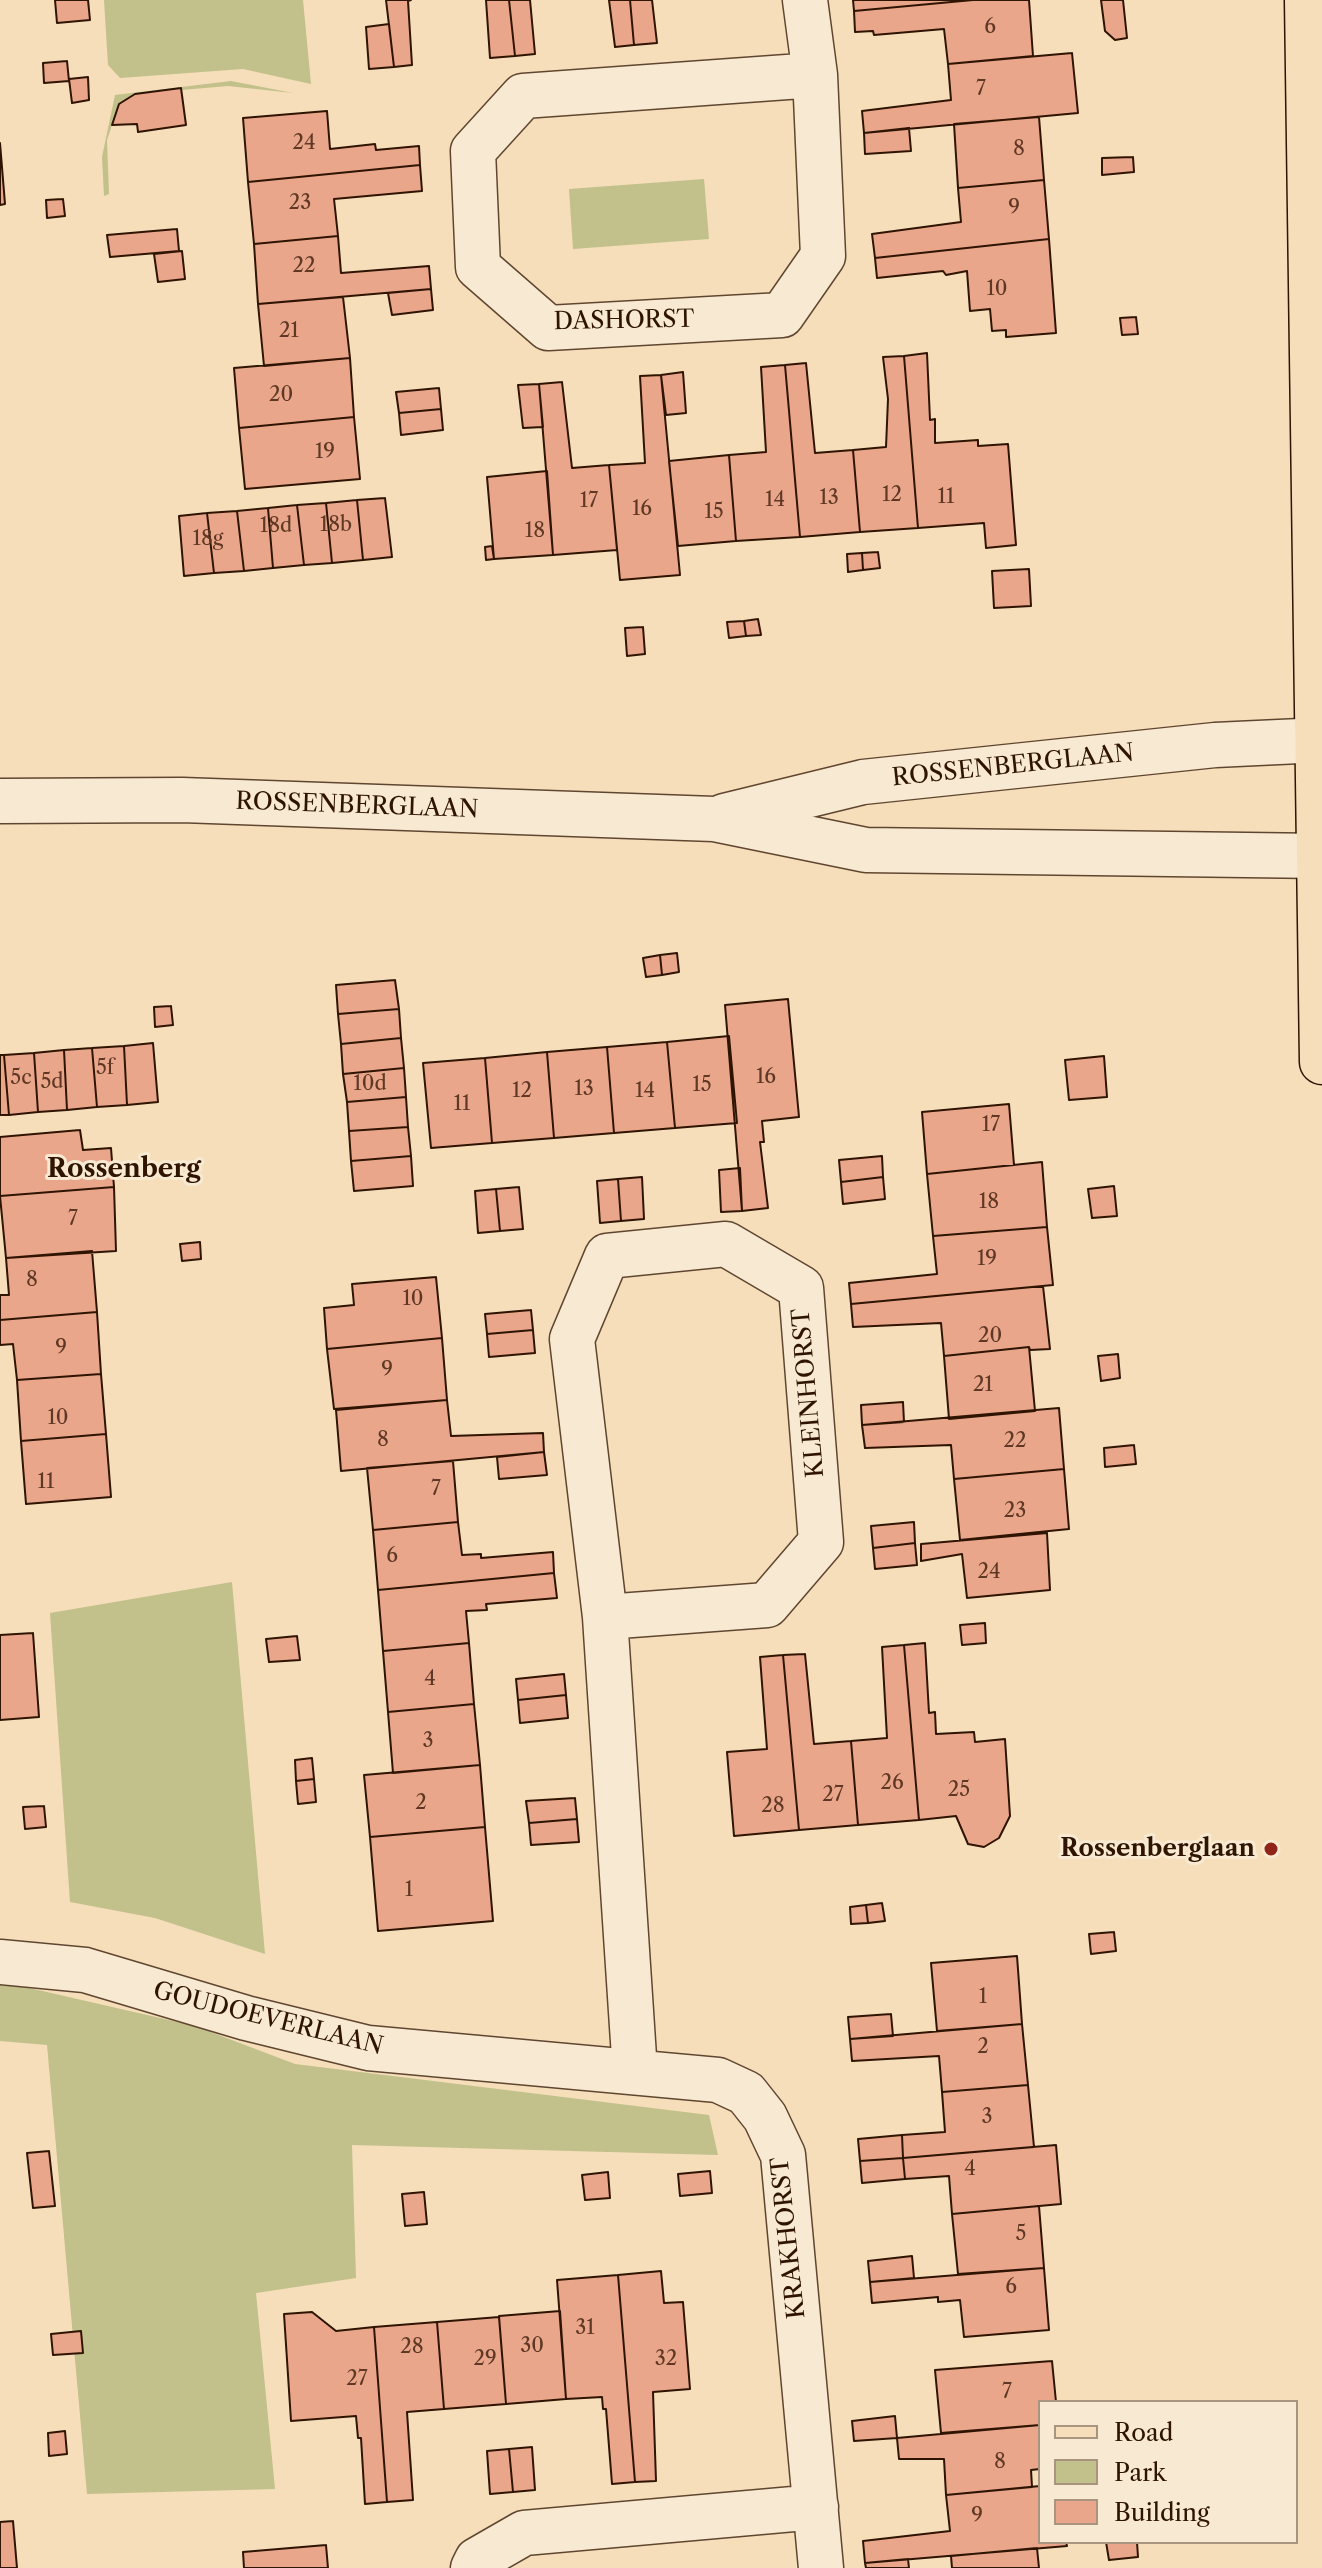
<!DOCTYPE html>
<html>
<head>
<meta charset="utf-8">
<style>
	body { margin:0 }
	#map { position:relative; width:1322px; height:2568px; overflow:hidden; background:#f5deb9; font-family:"Libre Caslon Text",serif }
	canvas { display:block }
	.legend { position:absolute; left:1038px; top:2400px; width:260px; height:144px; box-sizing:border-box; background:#f8ead2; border:2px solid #a8947f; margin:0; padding:10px 14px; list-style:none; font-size:24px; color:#2f1402 }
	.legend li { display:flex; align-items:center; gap:16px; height:40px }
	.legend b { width:40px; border:2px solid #a8947f }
</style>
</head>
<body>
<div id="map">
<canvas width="1322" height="2568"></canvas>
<ul class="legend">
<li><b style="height:10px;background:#f5deb9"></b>Road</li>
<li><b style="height:22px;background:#c2c08b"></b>Park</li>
<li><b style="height:22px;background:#eaa68a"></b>Building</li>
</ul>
</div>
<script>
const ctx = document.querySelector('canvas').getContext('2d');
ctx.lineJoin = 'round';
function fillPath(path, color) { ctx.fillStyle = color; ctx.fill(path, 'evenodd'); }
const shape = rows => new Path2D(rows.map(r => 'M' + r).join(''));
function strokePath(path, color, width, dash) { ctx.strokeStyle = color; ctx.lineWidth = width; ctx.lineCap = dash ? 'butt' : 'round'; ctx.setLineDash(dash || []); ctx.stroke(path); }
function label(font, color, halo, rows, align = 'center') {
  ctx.font = font + ' "Libre Caslon Text",serif'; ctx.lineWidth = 6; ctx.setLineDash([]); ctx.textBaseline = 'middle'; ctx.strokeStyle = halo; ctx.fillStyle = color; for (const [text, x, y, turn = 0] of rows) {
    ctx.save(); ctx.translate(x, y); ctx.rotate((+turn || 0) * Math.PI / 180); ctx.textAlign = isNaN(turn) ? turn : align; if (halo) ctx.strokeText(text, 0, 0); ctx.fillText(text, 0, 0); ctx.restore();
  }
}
fillPath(shape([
	[104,0,303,0,311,84,243,69,120,78,108,65],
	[231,81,293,93,228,86,135,94,119,104,107,140,109,194,104,196,102,157,115,95],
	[704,179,709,239,573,249,569,189],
	[232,1582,265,1954,155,1918,70,1902,50,1613],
	[0,1985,25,1987,195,2026,295,2064,709,2115,718,2155,352,2145,356,2278,256,2293,275,2489,87,2494,47,2045,0,2041]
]), '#c2c08b');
const building = shape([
	[55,0,88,0,90,20,57,23,55,0],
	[386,0,411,0,408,1,412,65,394,67,386,0],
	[486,0,509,0,515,56,490,58,486,0],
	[509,0,530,0,535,54,515,56,509,0],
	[609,0,630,0,634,45,615,47,609,0],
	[630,0,652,0,657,43,634,45,630,0],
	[853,0,973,0,854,11,853,0],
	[973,0,1029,0,1033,56,948,64,944,29,874,35,873,31,855,32,854,11,973,0],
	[1101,0,1123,0,1127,38,1115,40,1105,31,1101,0],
	[389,24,394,67,369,69,366,27,389,24],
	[1072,53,1078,113,864,133,862,111,951,100,948,64,1072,53],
	[67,61,69,81,44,83,43,63,67,61],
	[88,77,89,100,72,103,69,79,88,77],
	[181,88,186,125,138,132,137,124,112,125,119,104,135,94,181,88],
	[327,111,330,149,375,144,376,150,419,146,420,165,248,182,243,118,327,111],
	[1039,117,1044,180,958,188,954,124,1039,117],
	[909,128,911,151,865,154,864,133,909,128],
	[0,143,5,204,0,205,0,143],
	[1133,157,1134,172,1102,175,1102,158,1133,157],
	[420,165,422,191,334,199,338,236,254,244,248,182,420,165],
	[1044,180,1049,239,875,258,872,234,961,222,958,188,1044,180],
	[63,199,65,216,47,218,46,200,63,199],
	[177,229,179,251,110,257,107,235,177,229],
	[338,236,341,273,429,266,431,289,258,304,254,244,338,236],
	[1049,239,1056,333,1006,337,1006,330,992,331,990,309,970,311,967,271,946,275,943,271,877,278,875,258,1049,239],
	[182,251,185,279,158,282,154,254,182,251],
	[431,289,433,310,392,315,388,293,431,289],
	[343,297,350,358,264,366,258,304,343,297],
	[1136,317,1138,334,1122,335,1120,318,1136,317],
	[927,353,930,420,935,419,935,443,978,440,978,446,1008,444,1016,545,986,548,984,523,918,528,904,356,927,353],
	[904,356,918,528,860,532,853,450,886,447,888,399,883,357,904,356],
	[350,358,354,417,239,428,234,368,350,358],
	[806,363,815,453,853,450,860,532,800,537,785,365,806,363],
	[785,365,800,537,736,541,729,455,766,452,761,367,785,365],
	[683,372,686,413,666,415,661,375,683,372],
	[661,375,680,575,620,580,609,465,645,463,640,376,661,375],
	[562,382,572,468,609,465,617,550,553,555,539,384,562,382],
	[539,384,543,427,523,428,518,385,539,384],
	[439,388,441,409,399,413,396,392,439,388],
	[441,409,443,430,401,435,399,413,441,409],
	[354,417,360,479,245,489,239,428,354,417],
	[729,455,736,541,678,546,669,461,729,455],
	[547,471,553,555,494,559,487,477,547,471],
	[385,498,392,557,363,560,357,500,385,498],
	[357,500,363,560,332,563,326,503,357,500],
	[326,503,332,563,304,565,297,505,326,503],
	[297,505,304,565,273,568,268,508,297,505],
	[268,508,273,568,244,571,237,511,268,508],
	[237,511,244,571,214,573,207,513,237,511],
	[207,513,214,573,184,576,179,516,207,513],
	[492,546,494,559,486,560,485,547,492,546],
	[878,552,880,568,863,570,862,553,878,552],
	[862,553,863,570,848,572,847,554,862,553],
	[1029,569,1031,606,994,608,992,571,1029,569],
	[758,619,761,635,746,636,744,621,758,619],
	[744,621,746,636,729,638,727,622,744,621],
	[643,627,645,654,627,656,625,628,643,627],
	[677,953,679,972,662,975,660,955,677,953],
	[660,955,662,975,646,977,643,958,660,955],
	[395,980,399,1009,338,1014,336,985,395,980],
	[788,999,799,1117,762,1121,764,1142,760,1142,768,1208,742,1211,725,1005,788,999],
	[171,1006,173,1025,155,1027,154,1007,171,1006],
	[399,1009,401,1038,341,1044,338,1014,399,1009],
	[729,1036,737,1123,675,1128,667,1042,729,1036],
	[401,1038,404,1068,343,1074,341,1044,401,1038],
	[667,1042,675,1128,614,1133,607,1047,667,1042],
	[153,1043,158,1102,127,1105,124,1046,153,1043],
	[124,1046,127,1105,97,1107,92,1048,124,1046],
	[607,1047,614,1133,554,1138,547,1052,607,1047],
	[92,1048,97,1107,67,1110,64,1050,92,1048],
	[64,1050,67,1110,38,1112,34,1053,64,1050],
	[547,1052,554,1138,492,1143,485,1058,547,1052],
	[34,1053,38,1112,9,1115,4,1055,34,1053],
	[0,1055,4,1055,9,1115,0,1115,0,1055],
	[1104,1056,1107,1097,1069,1100,1065,1060,1104,1056],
	[485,1058,492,1143,431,1148,423,1063,485,1058],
	[404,1068,406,1097,347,1102,343,1074,404,1068],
	[406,1097,408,1127,349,1131,347,1102,406,1097],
	[1009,1104,1014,1165,927,1174,922,1112,1009,1104],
	[408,1127,411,1156,351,1161,349,1131,408,1127],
	[80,1130,83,1150,111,1148,114,1187,0,1196,0,1137,80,1130],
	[411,1156,413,1186,354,1191,351,1161,411,1156],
	[882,1156,883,1177,841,1182,839,1160,882,1156],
	[1042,1162,1047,1227,933,1236,927,1174,1042,1162],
	[740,1168,742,1211,721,1212,719,1170,740,1168],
	[642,1177,644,1219,621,1221,618,1179,642,1177],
	[883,1177,885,1199,843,1204,841,1182,883,1177],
	[618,1179,621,1221,600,1223,597,1181,618,1179],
	[1114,1186,1117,1216,1092,1218,1088,1189,1114,1186],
	[114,1187,116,1251,6,1258,0,1196,114,1187],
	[519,1187,523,1229,500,1231,496,1189,519,1187],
	[496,1189,500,1231,478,1233,475,1191,496,1189],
	[1047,1227,1053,1285,851,1304,849,1283,937,1274,933,1236,1047,1227],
	[200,1242,201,1259,182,1261,180,1244,200,1242],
	[92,1251,97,1312,0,1320,0,1295,9,1295,6,1258,92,1251],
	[436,1277,442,1338,327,1349,324,1308,354,1305,352,1284,436,1277],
	[1043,1286,1050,1349,1030,1350,1029,1347,944,1356,941,1323,853,1327,851,1304,1043,1286],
	[531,1310,533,1330,487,1334,485,1314,531,1310],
	[97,1312,101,1374,17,1380,13,1344,0,1345,0,1320,97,1312],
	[533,1330,535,1353,489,1357,487,1334,533,1330],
	[442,1338,447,1400,334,1409,327,1349,442,1338],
	[1029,1347,1035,1411,949,1419,944,1356,1029,1347],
	[1118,1354,1120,1378,1101,1381,1098,1356,1118,1354],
	[101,1374,106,1434,21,1441,17,1380,101,1374],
	[447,1400,451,1436,543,1433,544,1452,341,1471,336,1410,447,1400],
	[903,1402,904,1422,862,1425,861,1405,903,1402],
	[1059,1408,1064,1469,954,1479,951,1445,865,1448,862,1425,1059,1408],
	[106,1434,111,1497,26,1504,21,1441,106,1434],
	[1134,1445,1136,1464,1105,1467,1104,1448,1134,1445],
	[544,1452,547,1475,499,1479,497,1457,544,1452],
	[453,1461,458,1522,373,1530,367,1468,453,1461],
	[1064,1469,1069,1529,960,1540,954,1479,1064,1469],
	[458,1522,462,1555,481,1554,481,1558,553,1552,554,1573,378,1590,373,1530,458,1522],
	[914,1522,915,1543,873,1548,871,1526,914,1522],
	[1047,1533,1050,1590,967,1598,962,1554,921,1561,921,1544,1047,1533],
	[915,1543,917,1565,875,1569,873,1548,915,1543],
	[554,1573,557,1598,486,1604,487,1610,466,1611,469,1643,383,1651,378,1590,554,1573],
	[985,1623,986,1643,962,1645,960,1625,985,1623],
	[33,1633,39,1717,0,1720,0,1635,33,1633],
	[297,1636,300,1660,269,1662,266,1639,297,1636],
	[469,1643,474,1704,388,1712,383,1651,469,1643],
	[925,1643,929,1713,935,1712,936,1734,974,1732,975,1742,1005,1739,1010,1816,999,1838,984,1847,968,1844,956,1816,919,1820,904,1645,925,1643],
	[904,1645,919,1820,858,1825,851,1741,887,1738,882,1647,904,1645],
	[805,1654,814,1744,851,1741,858,1825,799,1830,783,1655,805,1654],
	[783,1655,799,1830,734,1836,727,1752,767,1749,760,1657,783,1655],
	[564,1674,566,1695,518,1700,516,1679,564,1674],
	[566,1695,568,1718,520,1723,518,1700,566,1695],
	[474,1704,480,1765,393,1773,388,1712,474,1704],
	[312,1758,314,1779,296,1781,295,1760,312,1758],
	[480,1765,485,1827,370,1837,364,1775,480,1765],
	[314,1779,316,1802,298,1804,296,1781,314,1779],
	[575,1798,577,1819,529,1823,526,1801,575,1798],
	[44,1806,46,1827,25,1829,23,1807,44,1806],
	[577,1819,579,1842,531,1845,529,1823,577,1819],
	[485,1827,493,1921,378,1931,370,1837,485,1827],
	[882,1903,885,1921,868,1923,866,1905,882,1903],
	[866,1905,868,1923,851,1924,850,1907,866,1905],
	[1114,1932,1116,1951,1091,1954,1089,1934,1114,1932],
	[1017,1956,1022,2024,937,2031,931,1963,1017,1956],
	[891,2014,893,2036,850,2039,848,2017,891,2014],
	[1022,2024,1028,2085,942,2092,939,2056,852,2061,850,2039,1022,2024],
	[1028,2085,1034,2147,903,2158,902,2135,945,2132,942,2092,1028,2085],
	[902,2135,903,2158,860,2161,858,2139,902,2135],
	[1056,2145,1061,2204,952,2214,949,2176,905,2179,903,2158,1056,2145],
	[49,2151,55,2206,33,2208,27,2153,49,2151],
	[903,2158,905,2179,862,2183,860,2161,903,2158],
	[710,2171,712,2193,680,2196,678,2174,710,2171],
	[608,2172,610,2198,585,2200,582,2175,608,2172],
	[424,2192,427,2224,405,2226,402,2194,424,2192],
	[1039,2206,1044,2268,958,2274,952,2214,1039,2206],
	[912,2256,914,2278,870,2282,868,2261,912,2256],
	[1044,2268,1049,2330,964,2337,960,2300,938,2302,938,2297,872,2303,870,2282,1044,2268],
	[661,2271,664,2303,683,2302,690,2389,653,2392,656,2481,635,2482,618,2275,661,2271],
	[618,2275,635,2482,612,2484,606,2409,603,2409,602,2397,566,2399,557,2280,618,2275],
	[560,2311,566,2399,506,2404,499,2316,560,2311],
	[312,2312,336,2331,374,2327,387,2502,365,2504,361,2438,358,2438,356,2416,291,2421,284,2314,312,2312],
	[499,2317,506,2404,444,2409,437,2322,499,2317],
	[437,2322,444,2409,407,2412,413,2500,387,2502,374,2327,437,2322],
	[81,2331,83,2353,53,2355,51,2334,81,2331],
	[1052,2361,1056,2402,1040,2402,1040,2425,941,2433,935,2370,1052,2361],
	[895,2416,897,2438,854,2441,852,2421,895,2416],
	[1040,2425,1040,2469,1031,2470,1032,2487,946,2495,944,2459,899,2459,897,2438,1040,2425],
	[65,2431,67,2454,49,2456,48,2433,65,2431],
	[532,2447,535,2490,513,2492,509,2449,532,2447],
	[509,2449,513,2492,490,2494,487,2451,509,2449],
	[1040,2486,1040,2542,1066,2542,1067,2546,865,2563,863,2541,950,2531,946,2495,1040,2486],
	[13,2521,17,2568,0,2568,0,2522,13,2521],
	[1106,2542,1137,2542,1138,2557,1109,2560,1106,2542],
	[326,2545,328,2568,244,2568,243,2552,326,2545],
	[1037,2548,1039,2568,952,2568,951,2556,1037,2548],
	[908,2559,909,2568,866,2568,865,2563,908,2559]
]);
fillPath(building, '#eaa68a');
strokePath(building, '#2f1402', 2);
const minor = shape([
	[805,0,815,75,823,256,782,315,548,328,478,267,473,151,523,96,815,75],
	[0,801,182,800,714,819,866,850,1322,856],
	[724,816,863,782,1215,745,1322,740],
	[605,1617,767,1605,821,1542,801,1288,726,1244,607,1256,572,1339,605,1617,635,2072],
	[0,1962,85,1970,246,2018,368,2048,718,2080,746,2093,765,2117,783,2155,821,2568],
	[473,2568,477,2560,524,2533,816,2507]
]);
const major = shape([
	[1307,0,1322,1062]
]);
strokePath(minor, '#604630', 47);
strokePath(major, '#2f1402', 47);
strokePath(minor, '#f8ead2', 44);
strokePath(major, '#f5deb9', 44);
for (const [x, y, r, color] of [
	[1271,1849,8,"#8f2418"]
]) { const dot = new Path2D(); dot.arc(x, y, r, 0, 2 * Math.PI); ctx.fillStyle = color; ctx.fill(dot); strokePath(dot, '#f8ead2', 3); }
label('20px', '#5e3824', null, [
	["6",990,27],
	["7",981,89],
	["24",304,143],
	["8",1019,149],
	["23",300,203],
	["9",1014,208],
	["22",304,266],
	["10",997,289],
	["21",289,331],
	["20",281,395],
	["19",325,452],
	["12",892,495],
	["11",946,497],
	["13",829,498],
	["14",775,500],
	["17",589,501],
	["16",642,509],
	["15",714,512],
	["18b",336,525],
	["18d",276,526],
	["18",535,531],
	["18g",208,539],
	["5f",105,1068],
	["16",766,1077],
	["5c",21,1078],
	["5d",52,1082],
	["10d",370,1084],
	["15",702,1085],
	["13",584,1089],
	["12",522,1091],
	["14",645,1091],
	["11",462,1104],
	["17",991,1125],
	["18",989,1202],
	["7",73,1219],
	["19",987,1259],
	["8",32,1280],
	["10",413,1299],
	["20",990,1336],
	["9",61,1348],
	["9",387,1370],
	["21",983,1385],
	["10",58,1418],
	["8",383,1440],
	["22",1015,1441],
	["11",46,1482],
	["7",436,1489],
	["23",1015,1511],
	["6",392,1556],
	["24",989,1572],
	["4",430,1679],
	["3",428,1741],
	["26",892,1783],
	["25",959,1790],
	["27",833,1795],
	["2",421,1803],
	["28",773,1806],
	["1",409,1890],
	["1",983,1997],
	["2",983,2047],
	["3",987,2117],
	["4",970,2169],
	["5",1021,2234],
	["6",1011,2287],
	["31",585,2328],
	["30",532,2346],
	["28",412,2347],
	["29",485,2359],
	["32",666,2359],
	["27",357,2379],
	["7",1007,2392],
	["8",1000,2462],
	["9",977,2516]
]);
label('24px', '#2f1402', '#f8ead2', [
	["DASHORST",624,321,-1],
	["ROSSENBERGLAAN",1013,766,-6],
	["ROSSENBERGLAAN",357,806,2],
	["KLEINHORST",809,1393,-95],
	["GOUDOEVERLAAN",268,2019,14],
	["KRAKHORST",789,2238,-96]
]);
label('bold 24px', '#2f1402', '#f8ead2', [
	["Rossenberglaan",1255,1849]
], 'right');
label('bold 26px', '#2f1402', '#f8ead2', [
	["Rossenberg",124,1169]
]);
</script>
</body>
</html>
